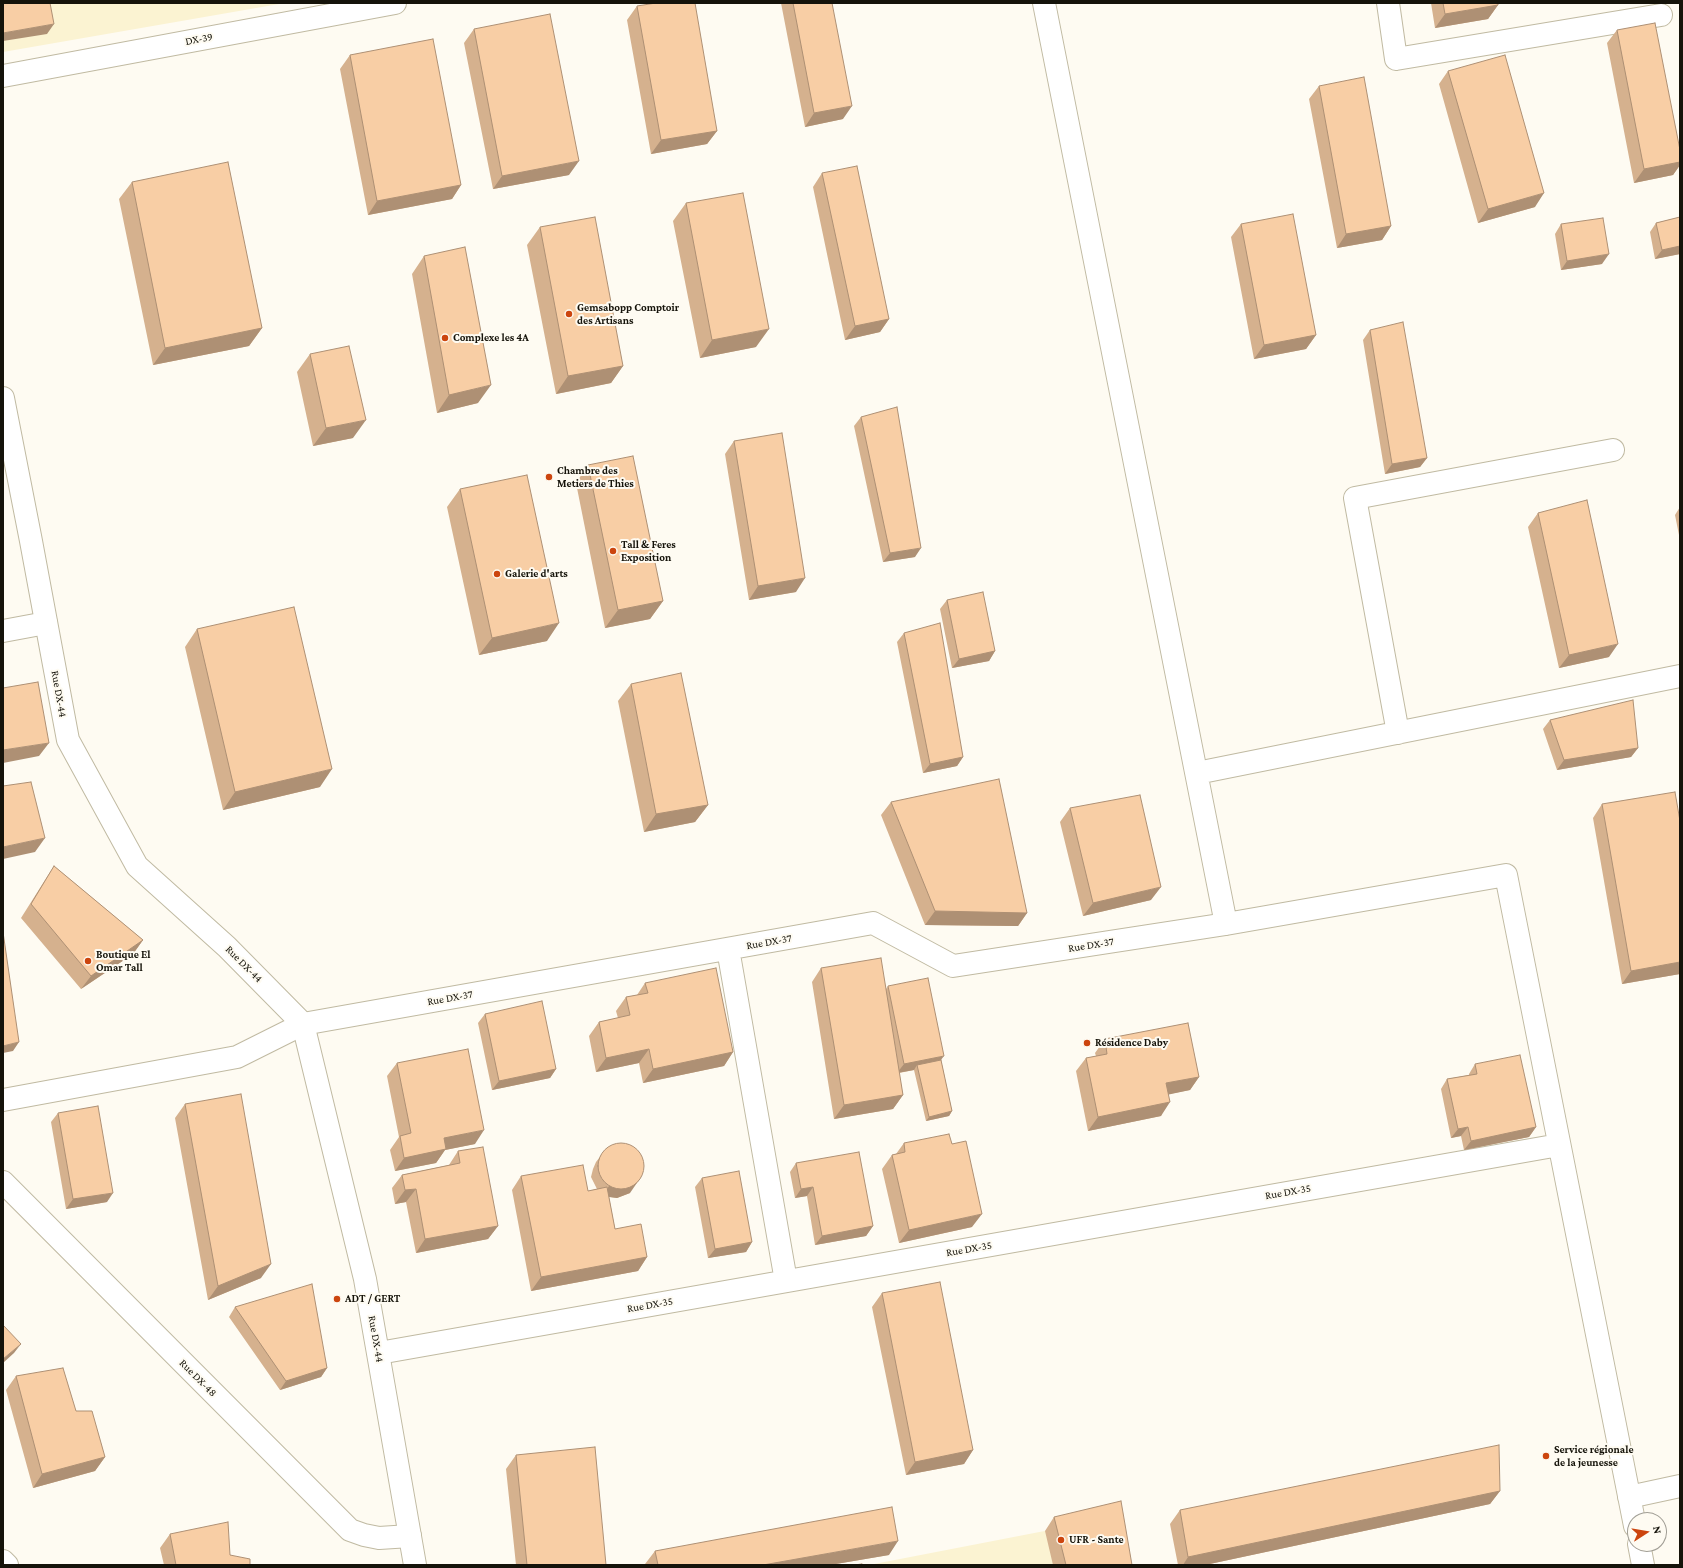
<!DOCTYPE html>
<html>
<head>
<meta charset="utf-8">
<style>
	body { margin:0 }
	#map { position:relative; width:1683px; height:1568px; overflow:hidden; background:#fefbf2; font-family:"Crimson Pro",serif }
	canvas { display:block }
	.frame { position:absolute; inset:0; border:4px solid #15130a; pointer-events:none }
	.north { position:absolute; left:1627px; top:1512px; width:40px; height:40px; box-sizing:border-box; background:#fefbf2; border:1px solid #a19e95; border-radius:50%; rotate:78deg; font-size:11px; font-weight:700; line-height:16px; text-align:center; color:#15130a }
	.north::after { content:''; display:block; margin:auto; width:14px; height:18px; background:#cc450e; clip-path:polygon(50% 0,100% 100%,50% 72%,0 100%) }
</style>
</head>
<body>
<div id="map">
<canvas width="1683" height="1568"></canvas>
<div class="frame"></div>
<div class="north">N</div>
</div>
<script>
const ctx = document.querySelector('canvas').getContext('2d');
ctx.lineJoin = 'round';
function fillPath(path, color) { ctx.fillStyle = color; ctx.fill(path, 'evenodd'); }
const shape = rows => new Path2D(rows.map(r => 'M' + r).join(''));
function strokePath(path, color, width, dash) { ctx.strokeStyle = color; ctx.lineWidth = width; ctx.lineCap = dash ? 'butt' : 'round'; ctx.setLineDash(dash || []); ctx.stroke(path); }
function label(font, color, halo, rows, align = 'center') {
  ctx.font = font + ' "Crimson Pro",serif'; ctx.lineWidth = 4; ctx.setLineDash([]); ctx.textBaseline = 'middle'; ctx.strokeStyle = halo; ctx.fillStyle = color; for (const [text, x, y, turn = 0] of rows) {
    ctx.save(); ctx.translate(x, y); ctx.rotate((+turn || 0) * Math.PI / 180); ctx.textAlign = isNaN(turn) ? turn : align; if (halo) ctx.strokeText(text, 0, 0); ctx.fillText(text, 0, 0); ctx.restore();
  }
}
fillPath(shape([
	[3,3,285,3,3,52],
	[1122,1516,1131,1565,869,1565]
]), '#fbf3d2');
const minor = shape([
	[1044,3,1226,924],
	[1388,3,1396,59,1661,15],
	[3,76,395,3],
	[3,631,46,623],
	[1398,733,1355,498,1613,450],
	[1197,773,1680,676],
	[728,949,786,1281],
	[3,1100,237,1057,303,1024,873,923,953,966,1226,924,1506,875,1635,1526],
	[3,1182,350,1530,364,1535,379,1538,410,1536],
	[379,1353,1559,1145],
	[1629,1497,1680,1486],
	[1639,1544,1643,1565],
	[3,1561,7,1565]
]);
const tertiary = shape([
	[3,398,31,541,68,740,137,866,227,947,303,1024,365,1279,415,1565]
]);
strokePath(minor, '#c0baa2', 24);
strokePath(tertiary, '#c0baa2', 24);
strokePath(minor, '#fff', 22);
strokePath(tertiary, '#fff', 22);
fillPath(shape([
	[781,3,832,3,843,119,805,127],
	[1431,3,1498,3,1498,5,1488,19,1435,28],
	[637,6,717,131,707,144,651,154,627,20],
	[474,29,569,175,493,189,464,43],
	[1617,30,1680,150,1680,165,1673,175,1634,183,1607,43],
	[350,55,461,185,452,199,368,215,340,69],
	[1448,71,1535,207,1478,223,1439,84],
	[1319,86,1391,226,1382,240,1337,248,1309,99],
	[822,173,889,319,880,332,845,340,813,187],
	[132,182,262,328,249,346,153,365,119,199],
	[686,203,756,347,700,358,673,221],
	[1680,217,1680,254,1655,259,1650,232,1656,223],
	[1241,224,1316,335,1306,349,1254,359,1231,237],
	[1561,224,1602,264,1561,270,1555,234],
	[540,227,623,366,611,383,556,394,527,245],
	[424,256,478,403,437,413,412,274],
	[1370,330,1427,458,1420,467,1385,474,1363,340],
	[310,354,353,438,313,446,297,372],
	[861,417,915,557,883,562,854,426],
	[734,441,796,592,749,600,725,454],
	[588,465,663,601,650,619,605,628,576,483],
	[460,489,547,641,479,655,447,507],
	[1680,507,1680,540,1675,515],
	[1538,513,1609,657,1559,668,1528,527],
	[947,600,995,651,989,661,952,668,940,609],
	[197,629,320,787,223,810,185,647],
	[904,633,963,757,957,766,923,773,897,642],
	[631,684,708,805,695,822,644,832,618,701],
	[1550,720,1638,748,1631,757,1557,770,1543,729],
	[891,802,1027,913,1018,926,925,925,881,815],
	[1602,804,1680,974,1622,984,1593,818],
	[1070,808,1151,900,1083,916,1060,822],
	[54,866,143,940,133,954,81,989,21,918,45,880],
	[821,968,886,989,888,986,941,1060,952,1111,949,1116,926,1121,914,1070,899,1073,903,1095,893,1109,834,1119,812,982],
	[645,983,733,1052,724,1066,643,1083,639,1063,596,1072,589,1036,599,1022,618,1018,616,1011,626,997,637,995],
	[485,1014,556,1069,550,1078,492,1090,478,1023],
	[1105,1039,1199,1077,1190,1090,1169,1094,1161,1116,1088,1131,1076,1071,1086,1058,1096,1056,1095,1053],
	[397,1063,475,1144,445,1150,436,1163,395,1171,390,1150,399,1137,387,1076],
	[1475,1064,1536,1127,1529,1137,1464,1150,1461,1136,1451,1138,1441,1089,1447,1079,1469,1075,1469,1074],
	[185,1104,261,1278,208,1300,175,1118],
	[58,1113,107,1202,66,1209,51,1122],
	[904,1143,972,1227,899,1243,882,1169,892,1155,896,1154],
	[458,1151,498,1226,488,1239,416,1253,406,1202,395,1204,392,1188,402,1175,449,1165],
	[603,1153,630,1193,617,1198,609,1197,615,1229,647,1257,638,1271,531,1291,512,1190,521,1176,588,1191,597,1189,591,1177,593,1169,596,1162],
	[796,1163,873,1226,866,1236,815,1245,807,1196,795,1198,790,1172],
	[702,1178,752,1242,746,1252,708,1258,695,1187],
	[882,1293,973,1450,964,1464,906,1475,872,1307],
	[235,1307,327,1368,321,1377,280,1390,229,1317],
	[16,1376,76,1411,105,1457,95,1471,33,1488,6,1390],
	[516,1455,606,1565,516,1565,506,1469],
	[1500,1491,1490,1504,1205,1565,1178,1565,1170,1524,1180,1510],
	[1054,1517,1132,1565,1053,1565,1045,1531],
	[170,1534,230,1555,250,1565,164,1565,160,1548],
	[655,1551,889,1555,830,1565,645,1565,645,1564]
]), '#d5b18e');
fillPath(shape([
	[1498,5,1488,19,1435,28,1445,14],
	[54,24,47,34,3,41,3,33],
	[852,106,843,119,805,127,814,113],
	[717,131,707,144,651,154,661,140],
	[579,161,569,175,493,189,502,176],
	[1680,162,1680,165,1673,175,1634,183,1644,169],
	[461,185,452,199,368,215,377,201],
	[1544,193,1535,207,1478,223,1488,209],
	[1391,226,1382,240,1337,248,1346,234],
	[1680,246,1680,254,1655,259,1662,250],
	[1609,254,1602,264,1561,270,1567,261],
	[889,319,880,332,845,340,855,326],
	[262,328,249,346,153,365,165,348],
	[769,329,756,347,700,358,712,340],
	[1316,335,1306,349,1254,359,1264,345],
	[623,366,611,383,556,394,568,376],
	[491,385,478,403,437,413,449,395],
	[366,420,353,438,313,446,326,428],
	[1427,458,1420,467,1385,474,1392,464],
	[921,548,915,557,883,562,890,553],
	[805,578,796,592,749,600,758,586],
	[663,601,650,619,605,628,618,610],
	[559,623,547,641,479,655,492,638],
	[1618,644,1609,657,1559,668,1569,655],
	[995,651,989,661,952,668,959,659],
	[49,743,39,756,3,763,3,750],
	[1638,748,1631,757,1557,770,1564,760],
	[963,757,957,766,923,773,930,764],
	[332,769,320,787,223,810,235,792],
	[708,805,695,822,644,832,656,814],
	[45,838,35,852,3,859,3,847],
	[1161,887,1151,900,1083,916,1093,903],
	[935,911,1027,913,1018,926,925,925],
	[143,940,133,954,81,989,91,976],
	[1680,962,1680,974,1622,984,1631,971],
	[19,1042,13,1051,3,1053,3,1046],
	[649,1049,639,1063,596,1072,606,1058],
	[733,1052,724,1066,643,1083,653,1069],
	[944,1056,937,1065,917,1065,914,1070,897,1073,904,1064],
	[556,1069,550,1078,492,1090,499,1081],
	[1199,1077,1190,1090,1157,1097,1166,1083],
	[903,1095,893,1109,834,1119,844,1105],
	[1170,1102,1161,1116,1088,1131,1098,1117],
	[952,1111,949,1116,926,1121,929,1117],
	[1468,1127,1461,1136,1451,1138,1458,1129],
	[1536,1127,1529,1137,1464,1150,1471,1141],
	[484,1130,475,1144,445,1150,436,1163,395,1171,404,1158,444,1138],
	[641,1177,630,1193,617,1198,603,1196,609,1186],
	[813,1187,807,1196,795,1198,801,1189],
	[416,1189,406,1202,395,1204,405,1190],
	[113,1193,107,1202,66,1209,73,1199],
	[982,1214,972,1227,899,1243,909,1230],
	[498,1226,488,1239,416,1253,425,1239],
	[873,1226,866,1236,815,1245,822,1236],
	[752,1242,746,1252,708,1258,715,1249],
	[647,1257,638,1271,531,1291,541,1277],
	[271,1264,261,1278,208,1300,218,1286],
	[21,1344,14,1353,3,1363,3,1359],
	[327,1368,321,1377,280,1390,286,1381],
	[973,1450,964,1464,906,1475,915,1462],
	[105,1457,95,1471,33,1488,42,1474],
	[1500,1491,1490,1504,1205,1565,1183,1565,1188,1557],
	[898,1541,889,1555,830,1565,763,1565]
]), '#ae9074');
const building = shape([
	[3,3,50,3,54,24,3,33,3,3],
	[656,3,695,3,717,131,661,140,637,6,656,3],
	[793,3,832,3,852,106,814,113,793,3],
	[1443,3,1498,3,1498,5,1445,14,1443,3],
	[550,14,579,161,502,176,474,29,550,14],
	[1655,23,1680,150,1680,162,1644,169,1617,30,1655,23],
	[433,39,461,185,377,201,350,55,433,39],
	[1505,55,1544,193,1488,209,1448,71,1505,55],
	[1364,77,1391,226,1346,234,1319,86,1364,77],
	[228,162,262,328,165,348,132,182,228,162],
	[857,166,889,319,855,326,822,173,857,166],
	[743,193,769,329,712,340,686,203,743,193],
	[1293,214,1316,335,1264,345,1241,224,1293,214],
	[595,217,623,366,568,376,540,227,595,217],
	[1680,217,1680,246,1662,250,1656,223,1680,217],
	[1603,218,1609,254,1567,261,1561,224,1603,218],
	[465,247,491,385,449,395,424,256,465,247],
	[1403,322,1427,458,1392,464,1370,330,1403,322],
	[349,346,366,420,326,428,310,354,349,346],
	[897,407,921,548,890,553,861,417,897,407],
	[782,433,805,578,758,586,734,441,782,433],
	[633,456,663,601,618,610,588,465,633,456],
	[527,475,559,623,492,638,460,489,527,475],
	[1587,500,1618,644,1569,655,1538,513,1587,500],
	[983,592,995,651,959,659,947,600,983,592],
	[294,607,332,769,235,792,197,629,294,607],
	[940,623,963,757,930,764,904,633,940,623],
	[681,673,708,805,656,814,631,684,681,673],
	[38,682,49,743,3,750,3,688,38,682],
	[1633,700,1638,748,1564,760,1550,720,1633,700],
	[999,779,1027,913,935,911,891,802,999,779],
	[31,782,45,838,3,847,3,786,31,782],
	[1675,792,1680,821,1680,962,1631,971,1602,804,1675,792],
	[1140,795,1161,887,1093,903,1070,808,1140,795],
	[54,866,143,940,91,976,31,904,54,866],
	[3,932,19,1042,3,1046,3,932],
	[881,958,903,1095,844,1105,821,968,881,958],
	[716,968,733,1052,653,1069,649,1049,606,1058,599,1022,630,1015,626,997,648,993,645,983,716,968],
	[928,978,944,1056,904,1064,888,986,928,978],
	[542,1001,556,1069,499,1081,485,1014,542,1001],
	[1188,1023,1199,1077,1166,1083,1170,1102,1098,1117,1086,1058,1107,1054,1105,1039,1188,1023],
	[468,1049,484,1130,444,1138,446,1149,404,1158,400,1136,411,1133,397,1063,468,1049],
	[1520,1055,1536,1127,1471,1141,1468,1127,1458,1129,1447,1079,1477,1074,1475,1064,1520,1055],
	[941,1060,952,1111,929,1117,917,1065,941,1060],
	[241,1094,271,1264,218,1286,185,1104,241,1094],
	[98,1106,113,1193,73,1199,58,1113,98,1106],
	[949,1134,952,1144,966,1141,982,1214,909,1230,892,1155,905,1152,904,1143,949,1134],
	'598 1166a23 23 0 1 1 46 0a23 23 0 1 1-46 0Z',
	[483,1147,498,1226,425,1239,416,1189,405,1190,402,1175,460,1163,458,1151,483,1147],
	[859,1152,873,1226,822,1236,813,1187,801,1189,796,1163,859,1152],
	[583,1165,588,1191,607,1187,615,1229,641,1224,647,1257,541,1277,521,1176,583,1165],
	[739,1171,752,1242,715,1249,702,1178,739,1171],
	[940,1282,973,1450,915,1462,882,1293,940,1282],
	[312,1284,327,1368,286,1381,235,1307,312,1284],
	[3,1325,21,1344,3,1359,3,1325],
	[63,1368,76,1411,92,1411,105,1457,42,1474,16,1376,63,1368],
	[1499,1445,1500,1491,1188,1557,1180,1510,1499,1445],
	[595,1447,606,1565,527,1565,516,1455,595,1447],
	[1121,1501,1132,1565,1066,1565,1054,1517,1121,1501],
	[892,1507,898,1541,763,1565,658,1565,655,1551,892,1507],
	[228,1522,230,1555,250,1559,250,1565,176,1565,170,1534,228,1522],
	[862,1564,863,1565,854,1565,862,1564]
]);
fillPath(building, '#f8cea5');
strokePath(building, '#ae9074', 1);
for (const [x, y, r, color] of [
	[569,314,4,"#cc450e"],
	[445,338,4,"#cc450e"],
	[549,477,4,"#cc450e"],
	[613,551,4,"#cc450e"],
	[497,574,4,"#cc450e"],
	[88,961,4,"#cc450e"],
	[1087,1043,4,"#cc450e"],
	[337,1299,4,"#cc450e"],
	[1546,1456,4,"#cc450e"],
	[1061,1540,4,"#cc450e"]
]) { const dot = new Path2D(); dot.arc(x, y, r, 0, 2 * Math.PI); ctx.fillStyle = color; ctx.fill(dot); strokePath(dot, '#fefbf2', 1.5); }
label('11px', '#15130a', '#fefbf2', [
	["DX-39",199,39,-11],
	["Rue DX-44",59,694,80],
	["Rue DX-37",769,942,-10],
	["Rue DX-37",1091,945,-9],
	["Rue DX-44",244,964,45],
	["Rue DX-37",450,998,-10],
	["Rue DX-35",1288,1192,-10],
	["Rue DX-35",969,1249,-10],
	["Rue DX-35",650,1305,-10],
	["Rue DX-44",376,1339,80],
	["Rue DX-48",198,1378,45]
]);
label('bold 11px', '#15130a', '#fefbf2', [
	["Gemsabopp Comptoir",577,308],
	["des Artisans",577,321],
	["Complexe les 4A",453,338],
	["Chambre des",557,471],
	["Metiers de Thies",557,484],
	["Tall & Feres",621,545],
	["Exposition",621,558],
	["Galerie d'arts",505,574],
	["Boutique El",96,955],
	["Omar Tall",96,968],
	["Résidence Daby",1095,1043],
	["ADT / GERT",345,1299],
	["Service régionale",1554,1450],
	["de la jeunesse",1554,1463],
	["UFR - Sante",1069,1540]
], 'left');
</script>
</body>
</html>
